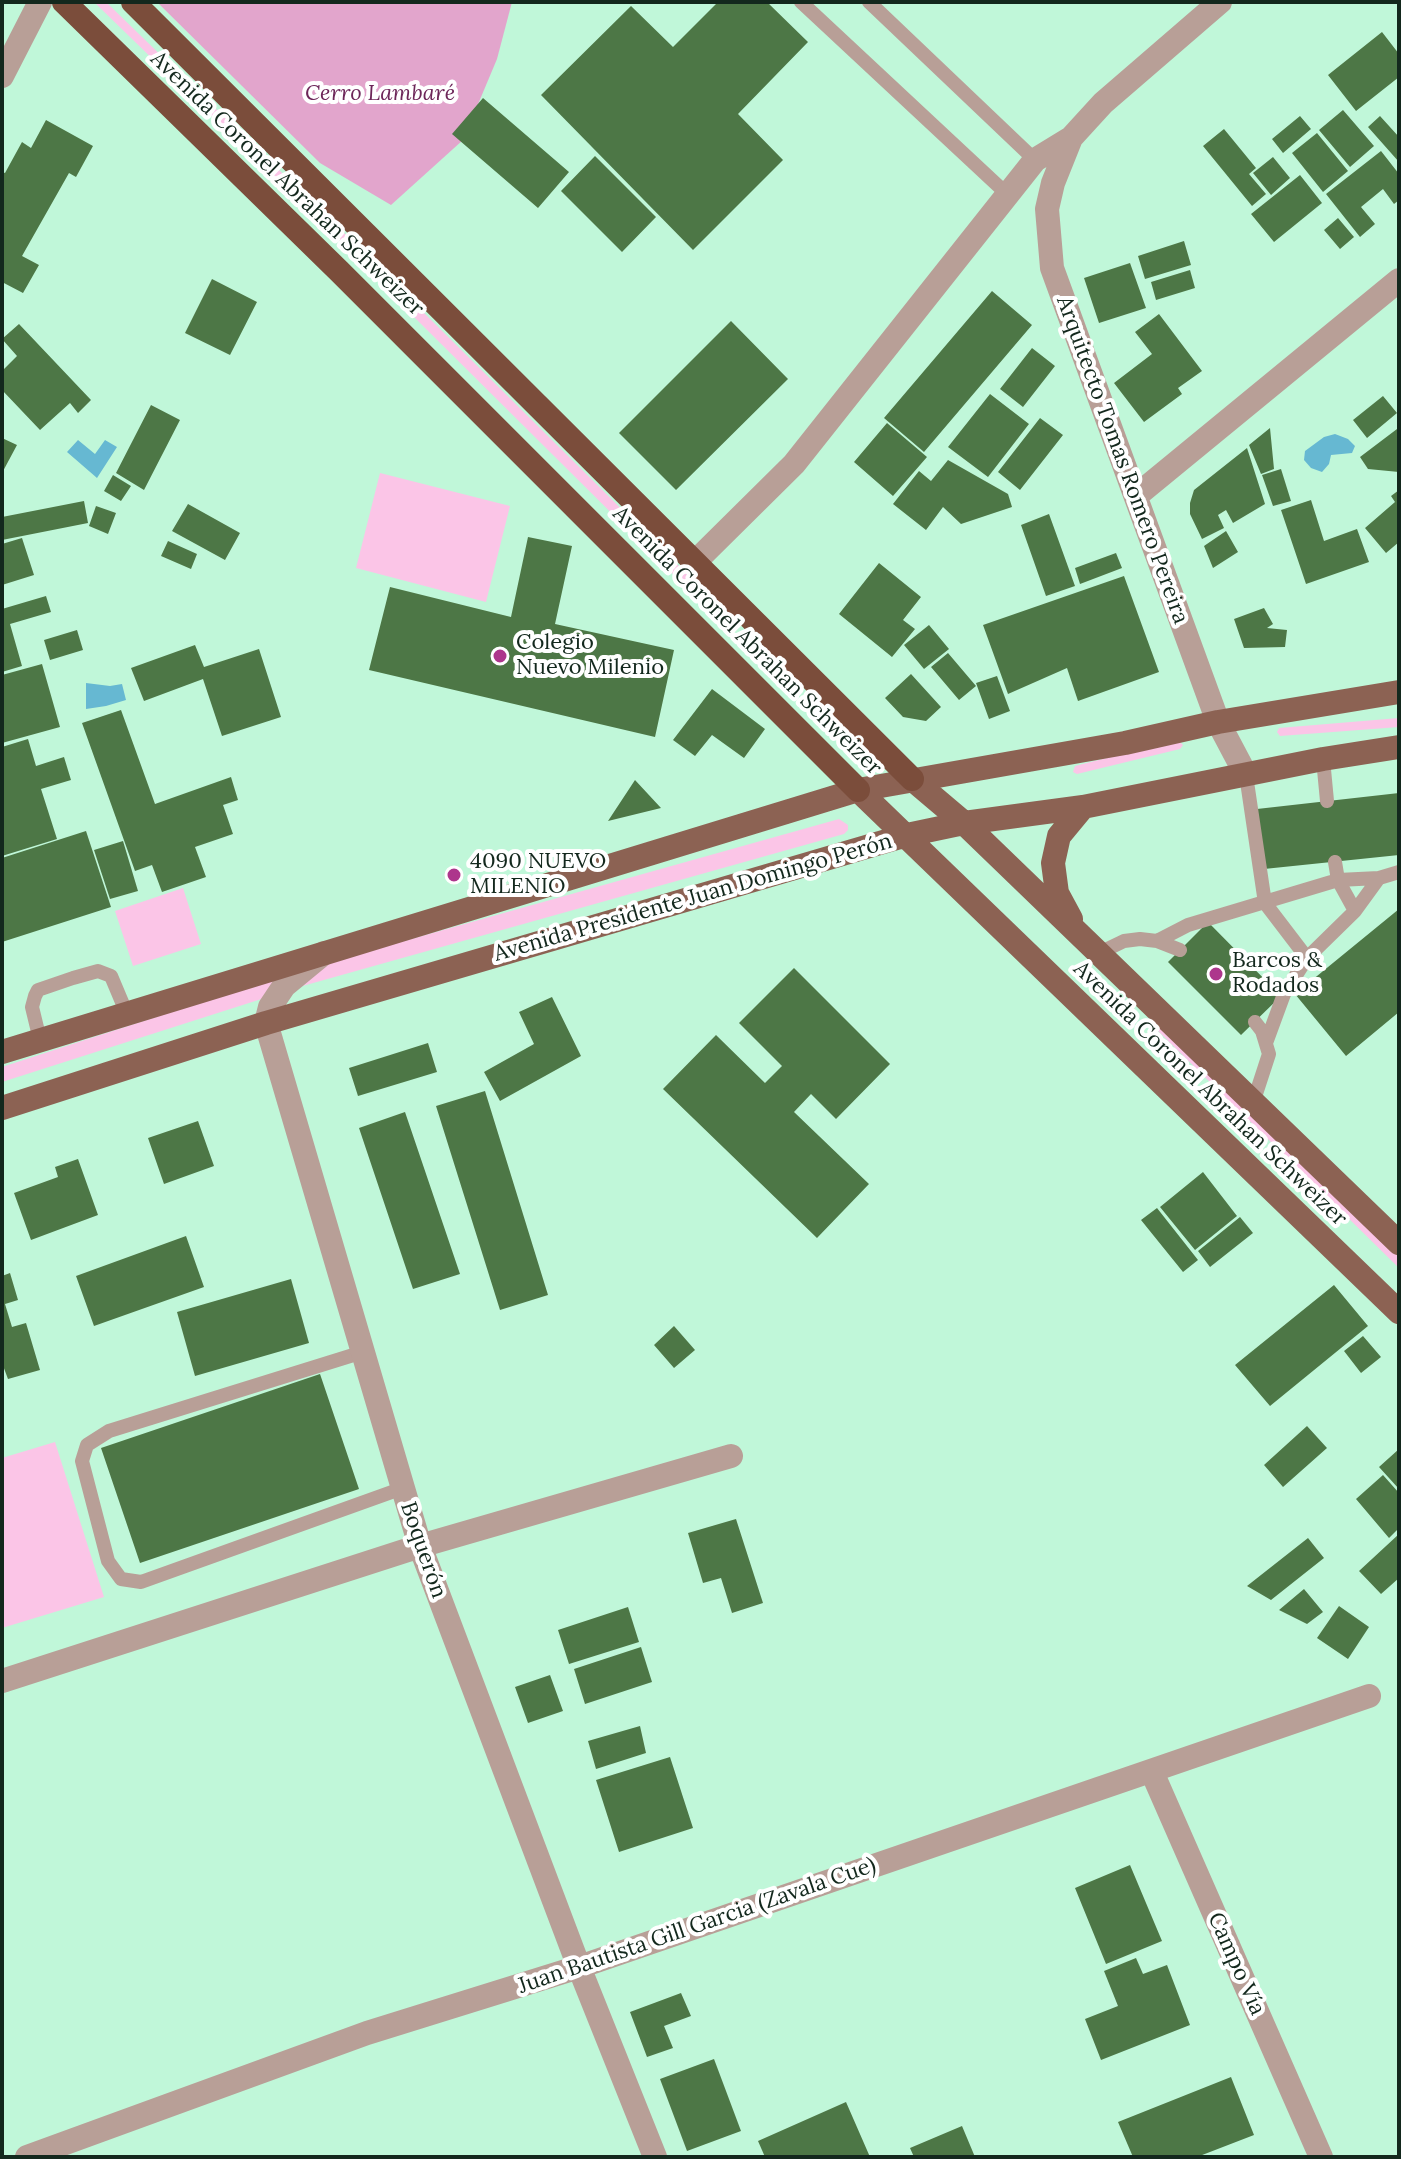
<!DOCTYPE html>
<html>
<head>
<meta charset="utf-8">
<style>
	body { margin:0 }
	#map { position:relative; width:1401px; height:2159px; overflow:hidden; background:#c0f7d9; font-family:Lora,serif }
	canvas { display:block }
	.frame { position:absolute; inset:0; border:4px solid #13281d; pointer-events:none }
</style>
</head>
<body>
<div id="map">
<canvas width="1401" height="2159"></canvas>
<div class="frame"></div>
</div>
<script>
const ctx = document.querySelector('canvas').getContext('2d');
ctx.lineJoin = 'round';
function fillPath(path, color) { ctx.fillStyle = color; ctx.fill(path, 'evenodd'); }
const shape = rows => new Path2D(rows.map(r => 'M' + r).join(''));
function strokePath(path, color, width, dash) { ctx.strokeStyle = color; ctx.lineWidth = width; ctx.lineCap = dash ? 'butt' : 'round'; ctx.setLineDash(dash || []); ctx.stroke(path); }
function label(font, color, halo, rows, align = 'center') {
  ctx.font = font + ' Lora,serif'; ctx.lineWidth = 8; ctx.setLineDash([]); ctx.textBaseline = 'middle'; ctx.strokeStyle = halo; ctx.fillStyle = color; for (const [text, x, y, turn = 0] of rows) {
    ctx.save(); ctx.translate(x, y); ctx.rotate((+turn || 0) * Math.PI / 180); ctx.textAlign = isNaN(turn) ? turn : align; if (halo) ctx.strokeText(text, 0, 0); ctx.fillText(text, 0, 0); ctx.restore();
  }
}
fillPath(shape([
	[94,2,106,2,346,235,348,241,340,241],
	[411,305,418,307,702,589,702,595,698,598,695,596,411,314,409,310],
	[380,473,510,506,486,602,356,568],
	[1399,718,1399,727,1280,736,1277,732,1279,728],
	[1178,740,1183,745,1180,749,1077,774,1073,772,1075,766],
	[839,819,848,825,848,830,844,834,299,987,2,1082,2,1067,297,971],
	[183,888,201,944,133,966,115,911],
	[1158,1025,1399,1252,1399,1268,1157,1030],
	[55,1442,104,1597,2,1628,2,1458]
]), '#fbc5e7');
fillPath(shape([
	[157,2,512,2,497,59,463,140,391,205,320,163]
]), '#e2a5cc');
fillPath(shape([
	[1335,434,1348,439,1355,446,1352,453,1331,455,1329,464,1322,472,1311,468,1304,460,1305,451,1324,437],
	[78,440,95,454,105,440,117,447,97,478,67,452],
	[86,683,110,686,122,684,126,700,106,706,86,709]
]), '#66b8d2');
fillPath(shape([
	[718,2,767,2,808,42,738,114,783,160,693,250,541,95,631,6,673,47],
	[1382,32,1399,54,1399,77,1356,111,1328,75],
	[483,98,569,172,538,208,452,134],
	[1343,110,1374,146,1350,167,1319,130],
	[1300,116,1311,129,1283,153,1272,139],
	[1380,116,1399,137,1399,162,1368,127],
	[46,120,93,146,76,177,69,173,22,256,39,265,23,293,2,282,2,172,5,173,22,142,31,148],
	[1224,129,1256,168,1249,174,1266,194,1252,206,1203,146],
	[1317,133,1348,171,1323,192,1292,153],
	[1381,151,1399,174,1399,200,1394,204,1383,189,1361,207,1375,224,1360,237,1326,194],
	[595,156,656,217,622,252,561,191],
	[1273,157,1290,178,1271,195,1253,173],
	[1300,175,1322,203,1274,242,1251,214],
	[1338,218,1354,237,1340,249,1324,230],
	[1184,241,1191,265,1145,279,1138,256],
	[1130,263,1146,308,1099,323,1084,278],
	[1190,270,1195,288,1156,300,1151,282],
	[212,279,257,302,230,355,185,333],
	[992,291,1032,325,924,452,884,418],
	[1159,314,1202,371,1178,388,1182,394,1144,422,1114,383,1152,354,1135,332],
	[731,321,788,379,676,490,619,433],
	[19,324,91,400,78,413,70,403,40,430,2,390,2,371,17,356,2,339],
	[1032,348,1055,366,1023,407,1000,389],
	[990,394,1029,424,988,477,948,447],
	[1383,396,1397,413,1367,438,1353,420],
	[151,405,180,420,144,490,116,473],
	[1040,418,1063,435,1020,490,998,472],
	[887,423,927,457,893,496,854,462],
	[1270,428,1274,469,1261,474,1249,445],
	[1397,429,1399,432,1399,472,1368,469,1360,457],
	[2,438,17,445,2,473],
	[1247,448,1265,504,1233,523,1226,510,1218,515,1224,528,1202,539,1190,514,1190,503,1194,490],
	[948,460,1008,494,1012,507,961,524,943,507,926,530,893,504,919,471,931,481],
	[1281,469,1291,501,1273,506,1262,475],
	[113,475,131,486,121,501,104,491],
	[1399,490,1399,542,1386,553,1365,528,1395,502,1391,496],
	[1311,500,1324,541,1357,529,1369,562,1306,584,1281,510],
	[84,501,88,523,2,540,2,517],
	[188,504,240,533,225,560,172,531],
	[96,506,116,513,108,534,89,526],
	[1049,514,1075,586,1046,596,1021,525],
	[1226,531,1238,552,1213,568,1204,546],
	[528,537,572,546,555,624,674,650,655,737,369,670,390,587,511,617],
	[22,538,34,575,2,585,2,544],
	[168,541,197,554,191,569,161,556],
	[1116,553,1122,568,1080,584,1075,568],
	[879,563,921,597,903,620,915,629,892,657,839,614],
	[1124,576,1159,672,1078,701,1067,668,1008,694,983,625],
	[46,596,51,612,10,624,22,666,2,672,2,609],
	[1264,608,1273,624,1267,628,1287,630,1285,647,1244,648,1234,619],
	[929,625,949,649,924,669,904,645],
	[77,630,83,650,50,660,44,640],
	[195,645,204,667,259,649,281,717,222,736,203,679,144,701,131,668],
	[948,653,976,686,959,700,931,667],
	[42,664,60,727,2,743,2,675],
	[911,674,941,707,926,721,903,717,885,698],
	[997,676,1010,711,989,719,976,683],
	[712,689,765,729,744,758,712,735,695,756,673,740],
	[121,710,155,804,231,777,238,800,223,805,233,834,195,847,206,877,162,892,152,865,135,871,82,723],
	[28,739,36,766,64,757,71,780,41,789,57,839,2,856,2,747],
	[635,780,661,808,608,821],
	[1399,793,1399,855,1264,869,1257,809],
	[86,831,111,907,2,942,2,858],
	[123,841,138,891,110,899,94,850],
	[1399,909,1399,1012,1346,1056,1295,994],
	[1208,922,1281,996,1241,1035,1168,962],
	[794,968,890,1064,836,1119,811,1094,794,1112,869,1184,817,1238,663,1089,716,1035,765,1083,782,1066,739,1023],
	[552,997,581,1056,500,1101,484,1072,534,1044,519,1012],
	[428,1043,437,1072,358,1096,349,1068],
	[485,1091,548,1295,500,1310,436,1106],
	[405,1112,460,1274,413,1289,359,1128],
	[198,1121,214,1166,164,1184,148,1138],
	[78,1159,98,1215,31,1240,14,1193,58,1177,55,1167],
	[1203,1172,1237,1216,1195,1250,1160,1207],
	[1157,1208,1198,1260,1183,1272,1141,1220],
	[1240,1217,1253,1233,1210,1267,1198,1251],
	[186,1236,204,1287,94,1326,76,1276],
	[10,1273,18,1300,5,1304,12,1327,26,1323,40,1370,8,1379,2,1363,2,1276],
	[291,1279,309,1343,195,1376,177,1312],
	[1334,1285,1368,1326,1270,1406,1235,1365],
	[674,1326,695,1350,674,1368,654,1345],
	[1363,1336,1381,1357,1361,1373,1344,1351],
	[320,1374,359,1489,140,1563,101,1448],
	[1307,1426,1327,1448,1283,1487,1264,1465],
	[1399,1449,1399,1489,1379,1467],
	[1383,1475,1399,1493,1399,1528,1389,1538,1356,1499],
	[736,1519,763,1603,732,1613,721,1578,703,1583,688,1533],
	[1399,1534,1399,1578,1381,1594,1359,1571],
	[1308,1538,1324,1558,1271,1600,1247,1586],
	[1304,1589,1323,1612,1307,1624,1279,1610],
	[1339,1606,1369,1627,1348,1659,1317,1638],
	[628,1607,639,1642,569,1664,558,1630],
	[641,1647,652,1682,585,1704,574,1669],
	[550,1675,563,1711,528,1723,515,1687],
	[640,1726,646,1753,596,1769,588,1741],
	[670,1757,693,1828,619,1852,596,1780],
	[1130,1865,1162,1941,1106,1964,1075,1888],
	[1136,1958,1143,1974,1167,1965,1190,2025,1101,2060,1085,2019,1118,2006,1104,1971],
	[681,1993,691,2016,664,2026,673,2048,647,2057,630,2012],
	[714,2059,741,2131,687,2151,660,2079],
	[1231,2077,1254,2135,1197,2157,1133,2157,1118,2122],
	[846,2102,870,2157,765,2157,758,2141],
	[962,2126,975,2157,914,2157,910,2148]
]), '#4d7746');
strokePath(shape([
	[801,2,1008,195],
	[869,2,1035,160],
	[1323,759,1327,801],
	[1246,775,1265,903,1307,958],
	[1335,862,1338,880,1355,911],
	[1157,941,1188,925,1338,880,1379,878],
	[1097,954,1124,941,1140,939,1157,941,1180,950],
	[40,1040,32,1007,35,996,38,990,73,978,98,971,111,976,127,1014],
	[1266,1043,1284,994,1307,958,1355,911,1379,878,1399,872],
	[1253,1103,1269,1054,1262,1031,1255,1022],
	[363,1352,109,1431,87,1445,82,1461,108,1561,121,1579,141,1582,403,1488]
]), '#b89f97', 14);
strokePath(shape([
	[2,76,40,2],
	[1071,138,1053,183,1047,209,1052,268,1218,722,1246,775],
	[1136,496,1399,280],
	[695,562,794,464,1035,160,1071,138,1103,103,1220,2],
	[324,953,284,986,270,1007,266,1023,420,1546,579,1967,655,2157],
	[2,1681,420,1546,731,1456],
	[1152,1772,1321,2157],
	[27,2157,367,2033,579,1967,1369,1696]
]), '#b89f97', 24);
strokePath(shape([
	[912,779,964,823,1399,1243],
	[858,790,1399,1312],
	[1071,919,1057,893,1053,863,1059,836,1083,807],
	[2,1052,858,790,1125,743,1218,722,1399,692],
	[2,1108,266,1023,907,835,964,823,1083,807,1323,759,1399,747]
]), '#8c6253', 24);
strokePath(shape([
	[64,2,339,271,858,790],
	[133,2,912,779]
]), '#7b4d3b', 24);
for (const [x, y, r, color] of [
	[500,656,8,"#ad368c"],
	[454,875,8,"#ad368c"],
	[1216,974,8,"#ad368c"]
]) { const dot = new Path2D(); dot.arc(x, y, r, 0, 2 * Math.PI); ctx.fillStyle = color; ctx.fill(dot); strokePath(dot, '#fff', 3); }
label('italic 22px', '#6d2659', '#fff', [
	["Cerro Lambaré",380,94]
]);
label('22px', '#13281d', '#fff', [
	["Avenida Coronel Abrahan Schweizer",287,184,44],
	["Arquitecto Tomas Romero Pereira",1122,460,70],
	["Avenida Coronel Abrahan Schweizer",747,641,45],
	["Avenida Presidente Juan Domingo Perón",693,898,-16],
	["Avenida Coronel Abrahan Schweizer",1210,1094,44],
	["Boquerón",423,1550,71],
	["Juan Bautista Gill Garcia (Zavala Cue)",697,1926,-19],
	["Campo Vía",1236,1964,66]
]);
label('22px', '#13281d', '#fff', [
	["Colegio",516,643],
	["Nuevo Milenio",516,668],
	["4090 NUEVO",470,862],
	["MILENIO",470,887],
	["Barcos &",1232,961],
	["Rodados",1232,986]
], 'left');
</script>
</body>
</html>
